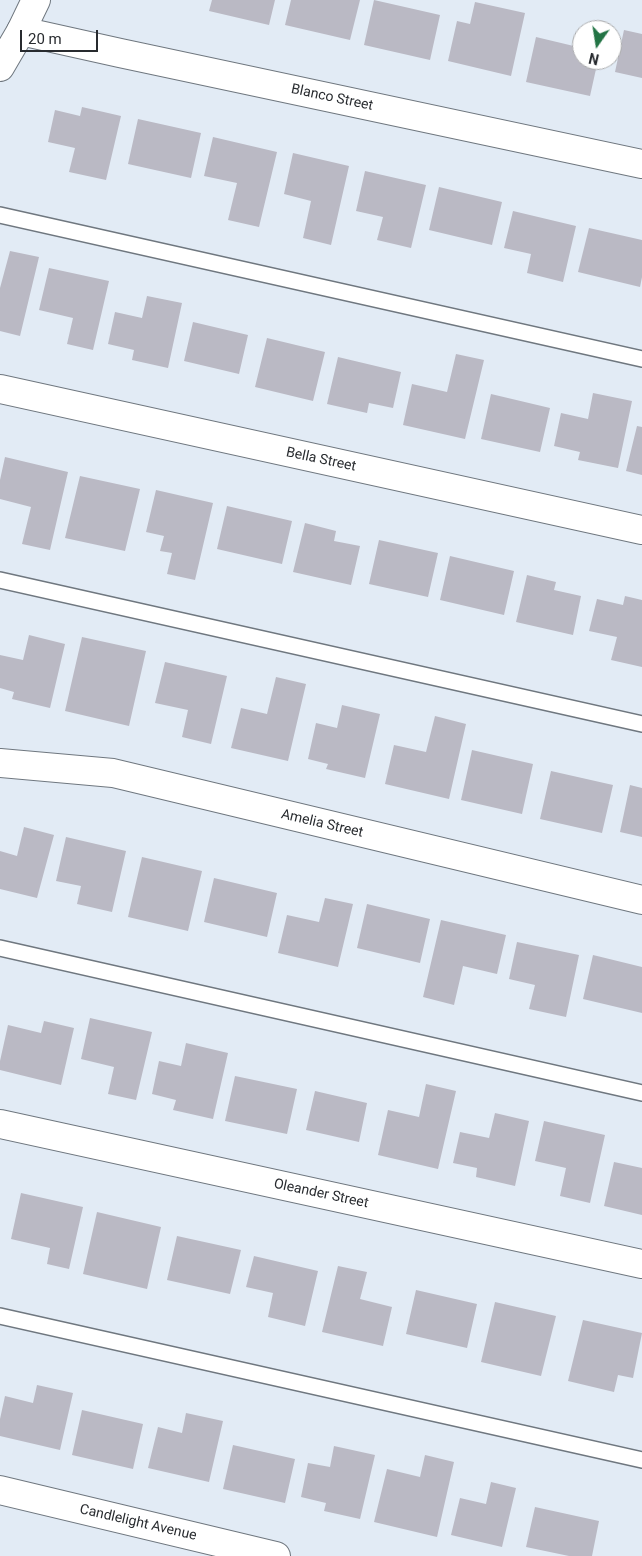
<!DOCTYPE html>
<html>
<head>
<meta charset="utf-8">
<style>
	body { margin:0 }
	#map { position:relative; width:642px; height:1556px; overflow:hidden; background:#e2ebf5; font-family:Roboto,sans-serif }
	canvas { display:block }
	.north { position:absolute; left:572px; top:20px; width:50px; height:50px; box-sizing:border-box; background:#fff; border:1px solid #a9aaac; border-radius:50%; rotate:193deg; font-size:14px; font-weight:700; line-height:20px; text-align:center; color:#282b2f }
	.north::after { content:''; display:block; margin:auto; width:18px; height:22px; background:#237445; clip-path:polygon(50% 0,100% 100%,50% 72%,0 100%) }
	.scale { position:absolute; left:20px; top:30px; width:78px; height:22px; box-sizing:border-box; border:2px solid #282b2f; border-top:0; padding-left:6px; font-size:15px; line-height:18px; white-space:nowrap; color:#282b2f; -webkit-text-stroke:4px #fff; paint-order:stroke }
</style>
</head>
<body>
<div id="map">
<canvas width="642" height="1556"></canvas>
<div class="north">N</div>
<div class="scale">20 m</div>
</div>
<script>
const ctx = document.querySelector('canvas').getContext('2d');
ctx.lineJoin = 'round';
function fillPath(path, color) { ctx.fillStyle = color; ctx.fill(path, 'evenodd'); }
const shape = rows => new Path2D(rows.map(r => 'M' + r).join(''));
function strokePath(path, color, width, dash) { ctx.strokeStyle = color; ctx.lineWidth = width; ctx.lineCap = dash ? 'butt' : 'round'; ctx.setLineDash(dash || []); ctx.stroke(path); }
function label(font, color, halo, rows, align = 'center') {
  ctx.font = font + ' Roboto,sans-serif'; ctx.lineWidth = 4.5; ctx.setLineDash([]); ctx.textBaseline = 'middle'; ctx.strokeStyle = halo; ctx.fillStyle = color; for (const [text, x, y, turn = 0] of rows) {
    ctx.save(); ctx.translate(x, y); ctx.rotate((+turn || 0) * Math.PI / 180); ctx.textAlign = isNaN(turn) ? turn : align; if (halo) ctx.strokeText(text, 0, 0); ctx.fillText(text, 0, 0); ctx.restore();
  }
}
fillPath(shape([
	[212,0,275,0,269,25,209,11],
	[291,0,360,0,350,40,285,25],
	[374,0,440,15,430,60,364,45],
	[475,2,525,13,511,76,448,61,457,21,470,24],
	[624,30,642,34,642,78,615,72],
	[536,37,582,48,582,60,598,60,590,96,526,82],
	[82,107,121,116,106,180,69,172,75,148,48,142,55,110,80,116],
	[138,119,201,133,191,178,128,164],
	[213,137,277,152,259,227,228,220,237,183,204,176],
	[293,153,349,166,331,245,303,238,311,201,284,194],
	[365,171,426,185,411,248,377,240,383,217,356,211],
	[439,187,502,202,492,245,429,230],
	[513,211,576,226,563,282,527,273,531,254,504,248],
	[589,228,642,240,642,277,640,287,578,272],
	[10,251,39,257,20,336,0,331,0,288],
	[49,268,109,281,93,350,67,344,73,318,39,310],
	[147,296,182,303,168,368,132,360,134,350,108,344,115,312,142,318],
	[193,322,248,335,239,374,184,361],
	[267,338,325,352,313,401,255,387],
	[456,354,484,360,465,439,403,425,412,384,447,392],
	[338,357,401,372,393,408,369,403,367,413,327,404],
	[593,393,632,401,618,468,578,460,580,452,554,446,561,413,588,419],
	[491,394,550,408,540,452,481,439],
	[637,426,642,427,642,475,626,471],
	[5,457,68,472,50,550,22,544,31,507,0,499,0,480],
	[80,476,140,489,125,551,65,538],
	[156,490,213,503,195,580,167,574,172,553,160,551,164,536,146,532],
	[227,506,292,521,282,564,217,549],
	[305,523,336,531,334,541,360,546,351,585,293,572],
	[379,540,438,553,428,597,369,584],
	[450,556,514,571,504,615,440,600],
	[527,575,556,582,554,590,581,596,573,635,516,622],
	[625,596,642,600,642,667,611,660,617,637,589,631,597,599,623,605],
	[29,635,65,644,50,708,12,699,14,692,0,688,0,655,23,660],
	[82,637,146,651,129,726,65,711],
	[165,662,227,676,211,744,182,737,188,710,155,703],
	[276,677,306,684,288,761,231,748,241,708,267,714],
	[342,705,380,714,365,778,326,769,328,764,308,759,316,723,337,728],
	[435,716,466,724,449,799,385,784,394,745,426,752],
	[472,750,533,764,522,814,461,800],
	[551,771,613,785,602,833,540,819],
	[630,785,642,788,642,837,620,832],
	[24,827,54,835,37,898,0,889,0,851,17,856],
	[66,837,126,851,112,912,77,904,81,886,56,881],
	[142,857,202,871,188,931,128,917],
	[214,878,277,893,267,937,204,922],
	[325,898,353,904,338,967,278,953,287,915,319,922],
	[367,904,430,919,420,963,357,948],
	[441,920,506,935,497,974,463,966,454,1005,423,997],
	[517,942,579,955,566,1017,529,1009,535,985,509,979],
	[593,955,642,967,642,1013,583,999],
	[90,1018,152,1032,136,1100,108,1094,114,1067,81,1059],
	[44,1021,74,1028,61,1085,0,1070,0,1061,8,1025,41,1033],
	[186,1043,228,1053,213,1119,173,1110,176,1100,152,1094,159,1061,181,1066],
	[235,1076,297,1089,287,1134,225,1121],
	[426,1084,456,1091,438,1169,378,1155,388,1110,419,1117],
	[315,1091,367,1103,359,1142,306,1130],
	[495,1113,529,1121,515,1186,476,1177,477,1168,453,1163,460,1132,489,1138],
	[544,1121,605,1135,590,1203,560,1196,566,1168,535,1161],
	[614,1162,642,1168,642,1215,604,1206],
	[21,1193,83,1207,69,1269,47,1264,50,1248,11,1239],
	[97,1212,161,1227,147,1289,83,1274],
	[177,1236,241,1250,230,1294,167,1280],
	[254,1256,318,1271,305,1326,268,1317,273,1293,246,1287],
	[338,1266,367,1272,360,1299,392,1307,383,1346,322,1332],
	[416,1290,477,1304,467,1348,406,1334],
	[495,1302,556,1316,541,1376,481,1362],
	[583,1320,642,1333,633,1378,618,1375,614,1392,568,1381],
	[37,1385,73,1393,60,1450,0,1436,0,1419,5,1396,33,1403],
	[82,1410,143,1424,133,1469,72,1455],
	[186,1413,223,1421,209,1482,148,1468,158,1427,182,1433],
	[233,1445,295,1459,285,1503,223,1489],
	[334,1446,375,1455,360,1519,324,1511,326,1503,301,1497,308,1463,330,1467],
	[425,1455,454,1462,437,1537,374,1522,387,1469,420,1477],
	[491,1482,516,1488,502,1547,451,1535,460,1498,486,1504],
	[535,1507,599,1521,592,1556,569,1556,526,1547]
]), '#bab9c4');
const service = shape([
	[0,215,642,359],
	[0,580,642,724],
	[0,948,642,1093],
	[0,1316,642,1460]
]);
const minor = shape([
	[21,31,120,53,642,164],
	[0,389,642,530],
	[0,763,113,773,642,900],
	[0,1124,642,1264],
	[0,1490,276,1556]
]);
const tertiary = shape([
	[0,67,21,31,36,0]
]);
strokePath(service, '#6f777f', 18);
strokePath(minor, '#6f777f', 30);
strokePath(tertiary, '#6f777f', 30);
strokePath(service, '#fff', 15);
strokePath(minor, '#fff', 28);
strokePath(tertiary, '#fff', 28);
label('14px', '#282b2f', '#fff', [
	["Blanco Street",332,98,12],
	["Bella Street",321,460,12],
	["Amelia Street",322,824,13],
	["Oleander Street",321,1194,12],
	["Candlelight Avenue",138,1523,13]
]);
</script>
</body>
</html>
